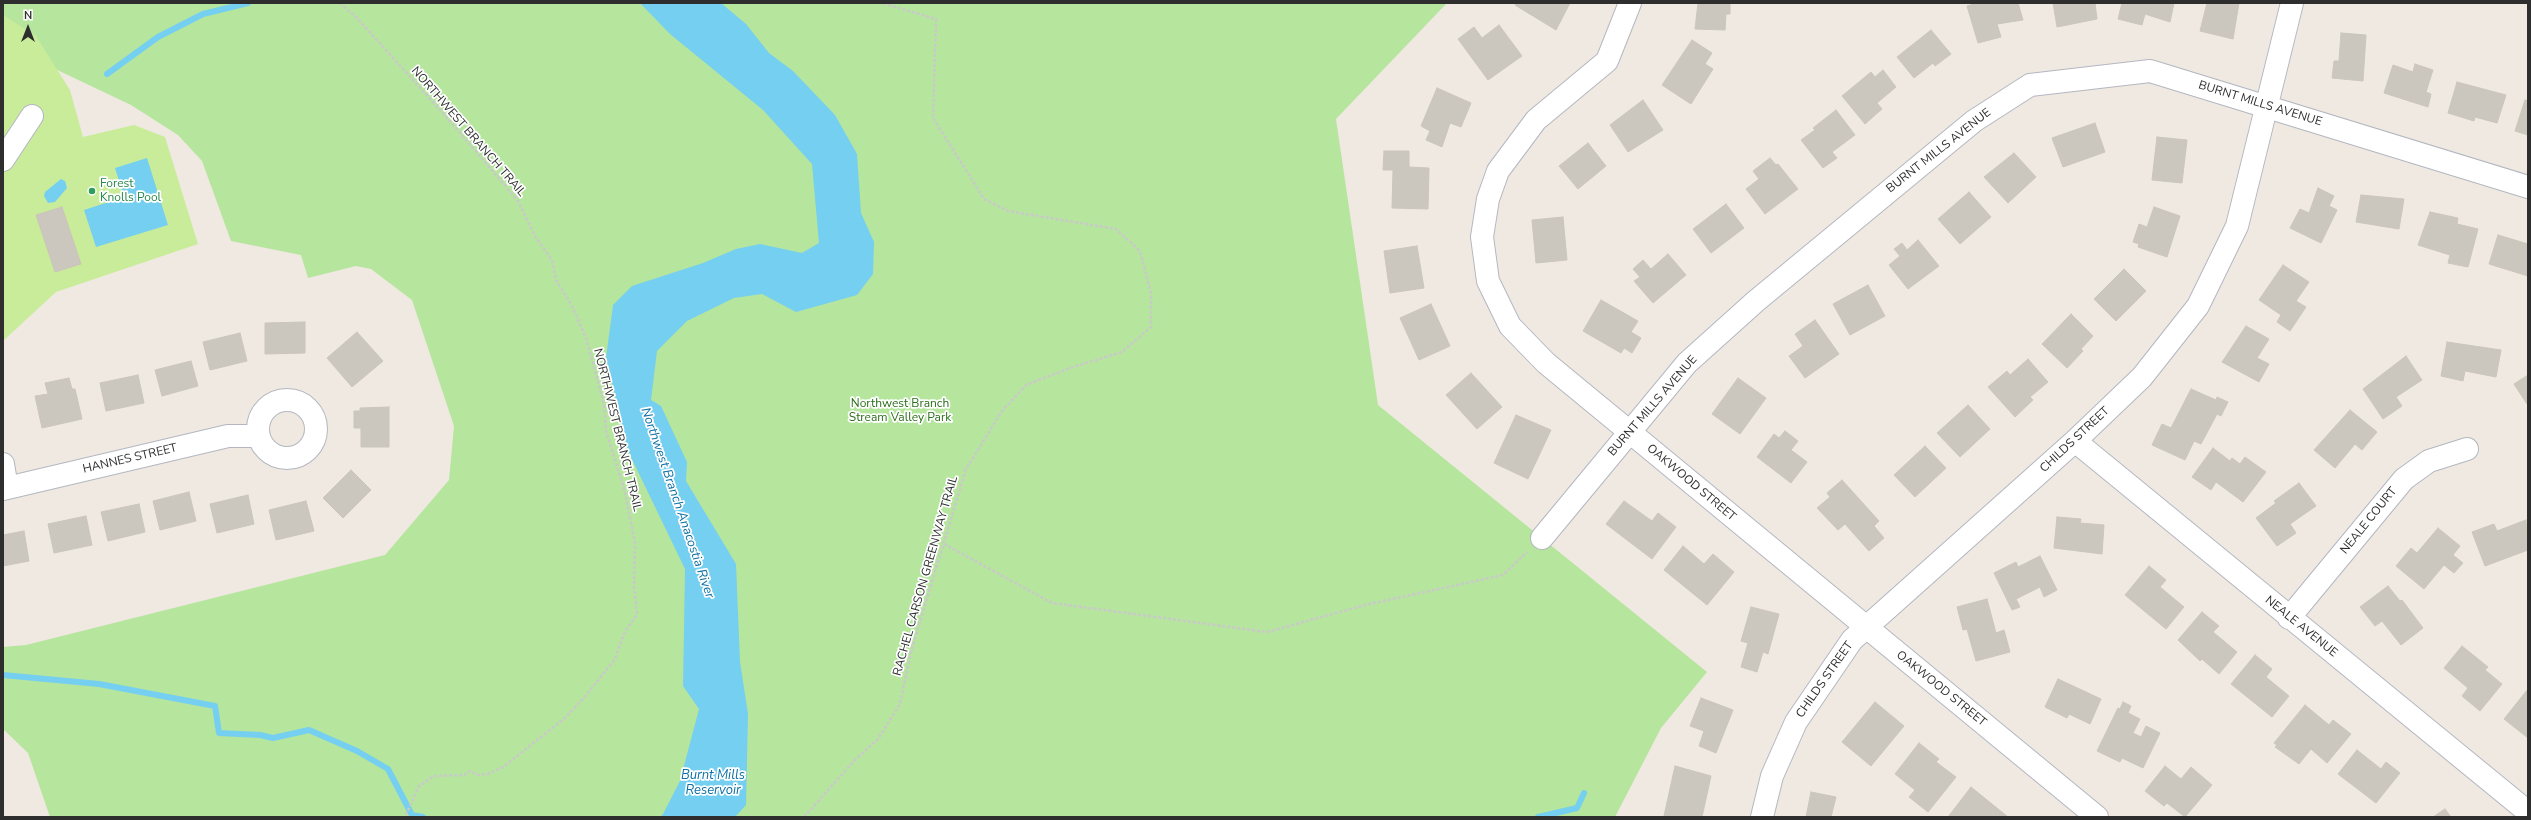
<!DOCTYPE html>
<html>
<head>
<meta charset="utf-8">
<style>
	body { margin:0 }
	#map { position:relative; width:2531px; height:820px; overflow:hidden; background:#efe9e1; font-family:"Nunito Sans",sans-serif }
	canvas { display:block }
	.frame { position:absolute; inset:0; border:4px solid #2e2e2e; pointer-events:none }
	.north { position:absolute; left:8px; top:8px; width:40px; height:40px; -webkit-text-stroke:3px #fff; paint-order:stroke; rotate:0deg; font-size:11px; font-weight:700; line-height:16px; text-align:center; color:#2e2e2e }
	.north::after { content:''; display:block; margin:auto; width:14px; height:18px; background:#2e2e2e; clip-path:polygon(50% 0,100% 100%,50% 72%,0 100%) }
</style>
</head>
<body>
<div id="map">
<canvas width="2531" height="820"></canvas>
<div class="frame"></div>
<div class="north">N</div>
</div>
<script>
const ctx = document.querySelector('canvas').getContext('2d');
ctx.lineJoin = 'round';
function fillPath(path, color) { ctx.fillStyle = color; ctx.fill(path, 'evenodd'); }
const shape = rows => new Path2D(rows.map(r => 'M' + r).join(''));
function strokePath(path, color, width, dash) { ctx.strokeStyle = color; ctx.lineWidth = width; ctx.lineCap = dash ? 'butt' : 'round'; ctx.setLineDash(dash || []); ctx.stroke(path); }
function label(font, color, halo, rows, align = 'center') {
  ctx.font = font + ' "Nunito Sans",sans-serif'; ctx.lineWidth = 3.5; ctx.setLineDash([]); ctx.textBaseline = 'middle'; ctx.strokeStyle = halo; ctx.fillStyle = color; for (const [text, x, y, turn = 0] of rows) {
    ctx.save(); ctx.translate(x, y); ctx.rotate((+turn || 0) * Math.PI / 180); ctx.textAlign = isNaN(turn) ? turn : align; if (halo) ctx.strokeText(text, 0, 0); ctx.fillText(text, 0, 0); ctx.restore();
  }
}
fillPath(shape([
	[3,3,1447,3,1336,119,1378,405,1707,672,1661,728,1615,817,50,817,28,753,3,729,3,647,26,645,385,555,449,480,454,426,412,300,371,269,356,266,308,278,301,255,231,241,202,161,178,135,131,105,13,49,3,48]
]), '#b6e59e');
fillPath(shape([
	[3,15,36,36,70,90,83,137,134,125,165,137,198,244,56,292,3,341]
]), '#c9ec9a');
fillPath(shape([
	[640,3,721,3,746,24,769,53,793,71,835,115,857,154,861,213,874,242,873,274,857,295,796,312,762,294,734,298,687,321,657,351,651,400,661,406,687,462,686,481,736,564,740,662,748,714,746,805,735,817,660,817,663,814,680,781,699,709,683,686,685,569,628,451,606,358,613,305,632,286,703,263,736,249,760,244,802,253,819,243,812,164,763,110,670,34],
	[147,158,168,225,96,247,84,210,124,197,115,168],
	[61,179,65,181,67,188,55,202,48,203,44,196,45,192]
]), '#75cff0');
strokePath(shape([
	[107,74,158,37,203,14,248,3],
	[3,675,99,684,215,706,219,733,260,735,273,738,309,730,357,751,388,769,412,815,423,817],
	[1538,817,1577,808,1584,793]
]), '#75cff0', 6);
const building = shape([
	[1516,3,1531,3,1534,5,1536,3,1570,3,1556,30,1515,5,1516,3],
	[1698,3,1730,3,1730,14,1726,14,1725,30,1695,29,1698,3],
	[1977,3,2018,3,2023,20,1997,24,2001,37,1978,43,1967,6,1977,3],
	[2053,3,2095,3,2097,19,2057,27,2053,3],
	[2122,3,2174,3,2170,22,2145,14,2142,25,2118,19,2122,3],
	[2207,3,2239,3,2233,39,2200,31,2207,3],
	[1499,25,1522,56,1488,80,1458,39,1474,27,1482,38,1499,25],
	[1931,30,1951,54,1935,66,1933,63,1914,78,1897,57,1931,30],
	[2341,33,2366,35,2363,81,2332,78,2334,61,2339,61,2341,33],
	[1692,40,1712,53,1705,64,1713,69,1691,104,1662,85,1692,40],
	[2415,64,2433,70,2426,92,2431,94,2428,107,2384,93,2393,65,2413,72,2415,64],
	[1883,70,1896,87,1877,103,1882,109,1865,124,1842,96,1871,72,1875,77,1883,70],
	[2457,82,2506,95,2497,123,2475,117,2474,121,2448,113,2457,82],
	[1437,88,1471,103,1461,127,1450,123,1442,147,1426,140,1430,131,1421,126,1437,88],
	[1643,100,1663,130,1628,152,1610,125,1643,100],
	[2525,100,2528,101,2528,135,2515,131,2525,100],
	[1836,110,1855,135,1832,152,1837,158,1823,168,1801,140,1815,130,1813,128,1836,110],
	[2095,123,2105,152,2063,167,2052,138,2095,123],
	[2157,137,2187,140,2182,183,2152,180,2157,137],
	[1588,143,1606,166,1578,189,1559,166,1588,143],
	[1384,151,1409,151,1409,167,1429,168,1428,209,1392,208,1393,170,1383,170,1384,151],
	[2014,153,2036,177,2008,203,1984,177,2014,153],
	[1770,158,1776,165,1778,164,1798,189,1765,214,1746,189,1759,179,1753,171,1770,158],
	[2318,188,2334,196,2329,206,2337,210,2321,243,2290,228,2300,209,2309,213,2318,188],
	[1969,192,1991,217,1960,244,1938,219,1969,192],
	[2361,195,2404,199,2399,229,2356,222,2361,195],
	[1726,204,1744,228,1711,253,1693,229,1726,204],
	[62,207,81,264,55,272,36,215,62,207],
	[2154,207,2180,216,2167,257,2138,247,2139,244,2133,242,2139,224,2147,227,2154,207],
	[2430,212,2458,218,2457,224,2478,229,2468,267,2448,263,2450,255,2418,245,2430,212],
	[1563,217,1567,260,1536,263,1532,220,1563,217],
	[2498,235,2528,244,2528,276,2489,264,2498,235],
	[1918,240,1939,266,1908,289,1889,265,1900,256,1894,249,1902,243,1907,250,1918,240],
	[1417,246,1424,288,1390,293,1384,251,1417,246],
	[1668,254,1686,275,1653,303,1634,281,1640,277,1633,269,1643,260,1651,269,1668,254],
	[2283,265,2309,282,2296,301,2306,307,2290,331,2277,322,2281,315,2259,300,2283,265],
	[2124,269,2146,291,2116,321,2094,299,2124,269],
	[1868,285,1885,316,1850,335,1833,304,1868,285],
	[1601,300,1638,321,1631,332,1641,338,1632,353,1624,348,1621,353,1583,331,1601,300],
	[1431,304,1450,346,1419,360,1400,318,1431,304],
	[2071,314,2093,336,2081,349,2083,351,2067,368,2042,344,2071,314],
	[1815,320,1839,354,1805,378,1789,356,1803,346,1795,334,1815,320],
	[305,322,305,353,265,354,265,323,305,322],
	[2246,326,2269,339,2257,358,2269,364,2259,382,2222,362,2246,326],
	[357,332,383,361,352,387,327,358,357,332],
	[240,333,247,361,210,370,203,342,240,333],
	[2447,342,2501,350,2496,377,2465,371,2463,381,2441,376,2447,342],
	[2406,356,2422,380,2396,397,2402,406,2383,419,2363,389,2406,356],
	[2028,359,2048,382,2030,397,2033,400,2015,417,1988,387,2007,371,2010,375,2028,359],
	[191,361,198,386,162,396,155,370,191,361],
	[1471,373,1502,407,1477,429,1446,395,1471,373],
	[138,375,144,403,106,411,100,383,138,375],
	[2528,375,2528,403,2527,404,2514,384,2528,375],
	[69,378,72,389,75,389,82,419,42,428,35,396,48,394,45,383,69,378],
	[1738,378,1766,398,1740,434,1712,414,1738,378],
	[2191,389,2216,400,2217,397,2228,402,2221,416,2217,414,2201,444,2194,441,2185,460,2152,445,2162,424,2171,428,2191,389],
	[1968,405,1990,429,1960,457,1937,433,1968,405],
	[389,407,389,447,361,447,361,428,354,428,354,411,360,411,360,408,389,407],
	[2350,410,2377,432,2362,450,2355,444,2335,468,2314,450,2350,410],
	[1516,415,1551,430,1528,479,1494,463,1516,415],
	[1785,431,1798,441,1791,450,1807,462,1791,483,1757,457,1774,434,1779,438,1785,431],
	[1925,446,1946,468,1915,497,1894,475,1925,446],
	[2213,448,2230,461,2232,458,2240,464,2245,457,2266,472,2243,502,2216,482,2211,490,2192,477,2213,448],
	[351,470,371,490,343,518,323,498,351,470],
	[1842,480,1879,521,1874,526,1884,538,1869,551,1845,524,1838,530,1817,508,1830,497,1827,493,1842,480],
	[2299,483,2316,506,2290,524,2296,533,2277,546,2256,518,2276,503,2274,501,2299,483],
	[189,492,196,521,160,530,153,501,189,492],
	[248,495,254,524,217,533,210,504,248,495],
	[306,501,314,531,276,540,269,510,306,501],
	[1624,501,1652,521,1658,513,1676,527,1652,559,1606,524,1624,501],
	[139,504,145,532,108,541,101,512,139,504],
	[86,516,92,545,54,553,48,524,86,516],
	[2057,517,2081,519,2080,523,2104,525,2102,554,2054,548,2057,517],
	[2526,520,2528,550,2485,566,2472,532,2494,524,2497,531,2526,520],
	[2438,528,2460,546,2453,555,2463,563,2454,573,2444,565,2424,589,2396,566,2411,548,2417,553,2438,528],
	[24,531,29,561,3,566,3,535,24,531],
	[1683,546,1704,564,1713,554,1734,572,1707,605,1664,570,1683,546],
	[2040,556,2057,590,2044,597,2040,587,2016,599,2020,607,2012,610,1994,573,2016,562,2018,567,2040,556],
	[2149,566,2166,580,2160,587,2184,607,2166,629,2125,595,2149,566],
	[2388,586,2400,601,2402,600,2423,628,2401,645,2382,621,2375,626,2360,607,2388,586],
	[1987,599,1996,633,2004,630,2010,652,1976,661,1967,629,1963,630,1957,607,1987,599],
	[1751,607,1779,614,1768,654,1763,652,1757,672,1741,667,1748,643,1741,641,1751,607],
	[2202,612,2219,626,2213,632,2237,652,2219,674,2202,659,2200,661,2178,640,2202,612],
	[2462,646,2488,667,2485,670,2502,684,2480,711,2462,696,2468,688,2444,668,2462,646],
	[2255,655,2272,669,2266,677,2289,696,2272,717,2231,684,2255,655],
	[2058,679,2101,699,2090,724,2069,714,2067,718,2045,707,2058,679],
	[2528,689,2528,738,2504,719,2528,689],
	[1701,698,1733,710,1716,753,1699,746,1704,731,1690,726,1701,698],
	[1875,702,1904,726,1871,766,1842,742,1875,702],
	[2123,702,2131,706,2128,713,2140,719,2133,733,2141,737,2146,726,2160,733,2143,768,2122,758,2120,762,2097,751,2118,708,2120,709,2123,702],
	[2305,705,2329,725,2333,720,2351,734,2327,763,2311,749,2299,764,2275,747,2277,745,2274,743,2305,705],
	[1919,743,1939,759,1936,762,1956,777,1928,812,1909,797,1915,790,1895,774,1919,743],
	[2357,750,2381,769,2386,762,2400,773,2376,803,2338,774,2357,750],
	[1675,766,1711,776,1702,817,1664,816,1675,766],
	[2165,766,2181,779,2191,767,2212,785,2185,817,2167,803,2164,806,2145,791,2165,766],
	[1971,787,2008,817,1948,817,1971,787],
	[1811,792,1836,797,1831,817,1806,817,1811,792],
	[2445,809,2451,817,2433,817,2445,809]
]);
fillPath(building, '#cbc7bf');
strokePath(building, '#cbc5ba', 1);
const minor = shape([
	[1630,3,1607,61,1536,120,1498,171,1488,199,1482,237,1488,281,1510,326,1546,363,2097,817],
	[3,160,32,116],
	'258 429a29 29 0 1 1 58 0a29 29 0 1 1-58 0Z',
	[2075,441,2528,812],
	[3,464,7,488],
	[3,489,228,436,258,436],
	[1542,538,1687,363,1756,301,1974,121,2030,85,2150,71,2528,187],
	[2289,618,2404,479,2429,461,2467,449],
	[1762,817,1772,776,1796,722,1852,640,2075,441,2142,377,2198,306,2237,226,2292,3]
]);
strokePath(minor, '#b4b7c1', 24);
strokePath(shape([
	[340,3,356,17,450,121,518,201,535,236,552,260,556,280,571,304,586,338,604,404,606,431,625,492,635,543,634,587,637,615,625,631,615,659,583,699,565,718,503,767,488,774,478,775,470,771,464,775,434,776,419,786,405,817],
	[944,544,1052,603,1267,632,1365,605,1503,575,1527,552],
	[804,817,854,761,878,739,900,704,911,652,966,469,1002,411,1026,385,1070,368,1122,352,1151,327,1151,293,1140,251,1116,229,1008,211,984,199,933,118,936,19,882,3]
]), '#c9c9c9', 2.5, [3, 2]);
strokePath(minor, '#fff', 22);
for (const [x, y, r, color] of [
	[92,191,4,"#2e9e5b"]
]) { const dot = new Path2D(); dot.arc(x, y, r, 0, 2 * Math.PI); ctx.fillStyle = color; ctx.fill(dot); strokePath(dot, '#fff', 1.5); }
label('12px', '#2e2e2e', '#fff', [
	["BURNT MILLS AVENUE",2260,104,17],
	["NORTHWEST BRANCH TRAIL",468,132,49],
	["BURNT MILLS AVENUE",1939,151,-38],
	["BURNT MILLS AVENUE",1653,406,-49],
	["NORTHWEST BRANCH TRAIL",617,430,76],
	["CHILDS STREET",2075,440,-43],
	["HANNES STREET",130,459,-13],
	["OAKWOOD STREET",1691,483,40],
	["NEALE COURT",2369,521,-51],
	["RACHEL CARSON GREENWAY TRAIL",926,576,-74],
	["NEALE AVENUE",2301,627,39],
	["CHILDS STREET",1825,680,-55],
	["OAKWOOD STREET",1941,689,39]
]);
label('12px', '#27864d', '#fff', [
	["Forest",100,184],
	["Knolls Pool",100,198]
], 'left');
label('12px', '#2c6e1b', '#fff', [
	["Northwest Branch",900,404],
	["Stream Valley Park",900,418]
]);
label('italic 13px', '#0d6fa3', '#fff', [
	["Northwest Branch Anacostia River",677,503,71],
	["Burnt Mills",713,776],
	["Reservoir",713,791]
]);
</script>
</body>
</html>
